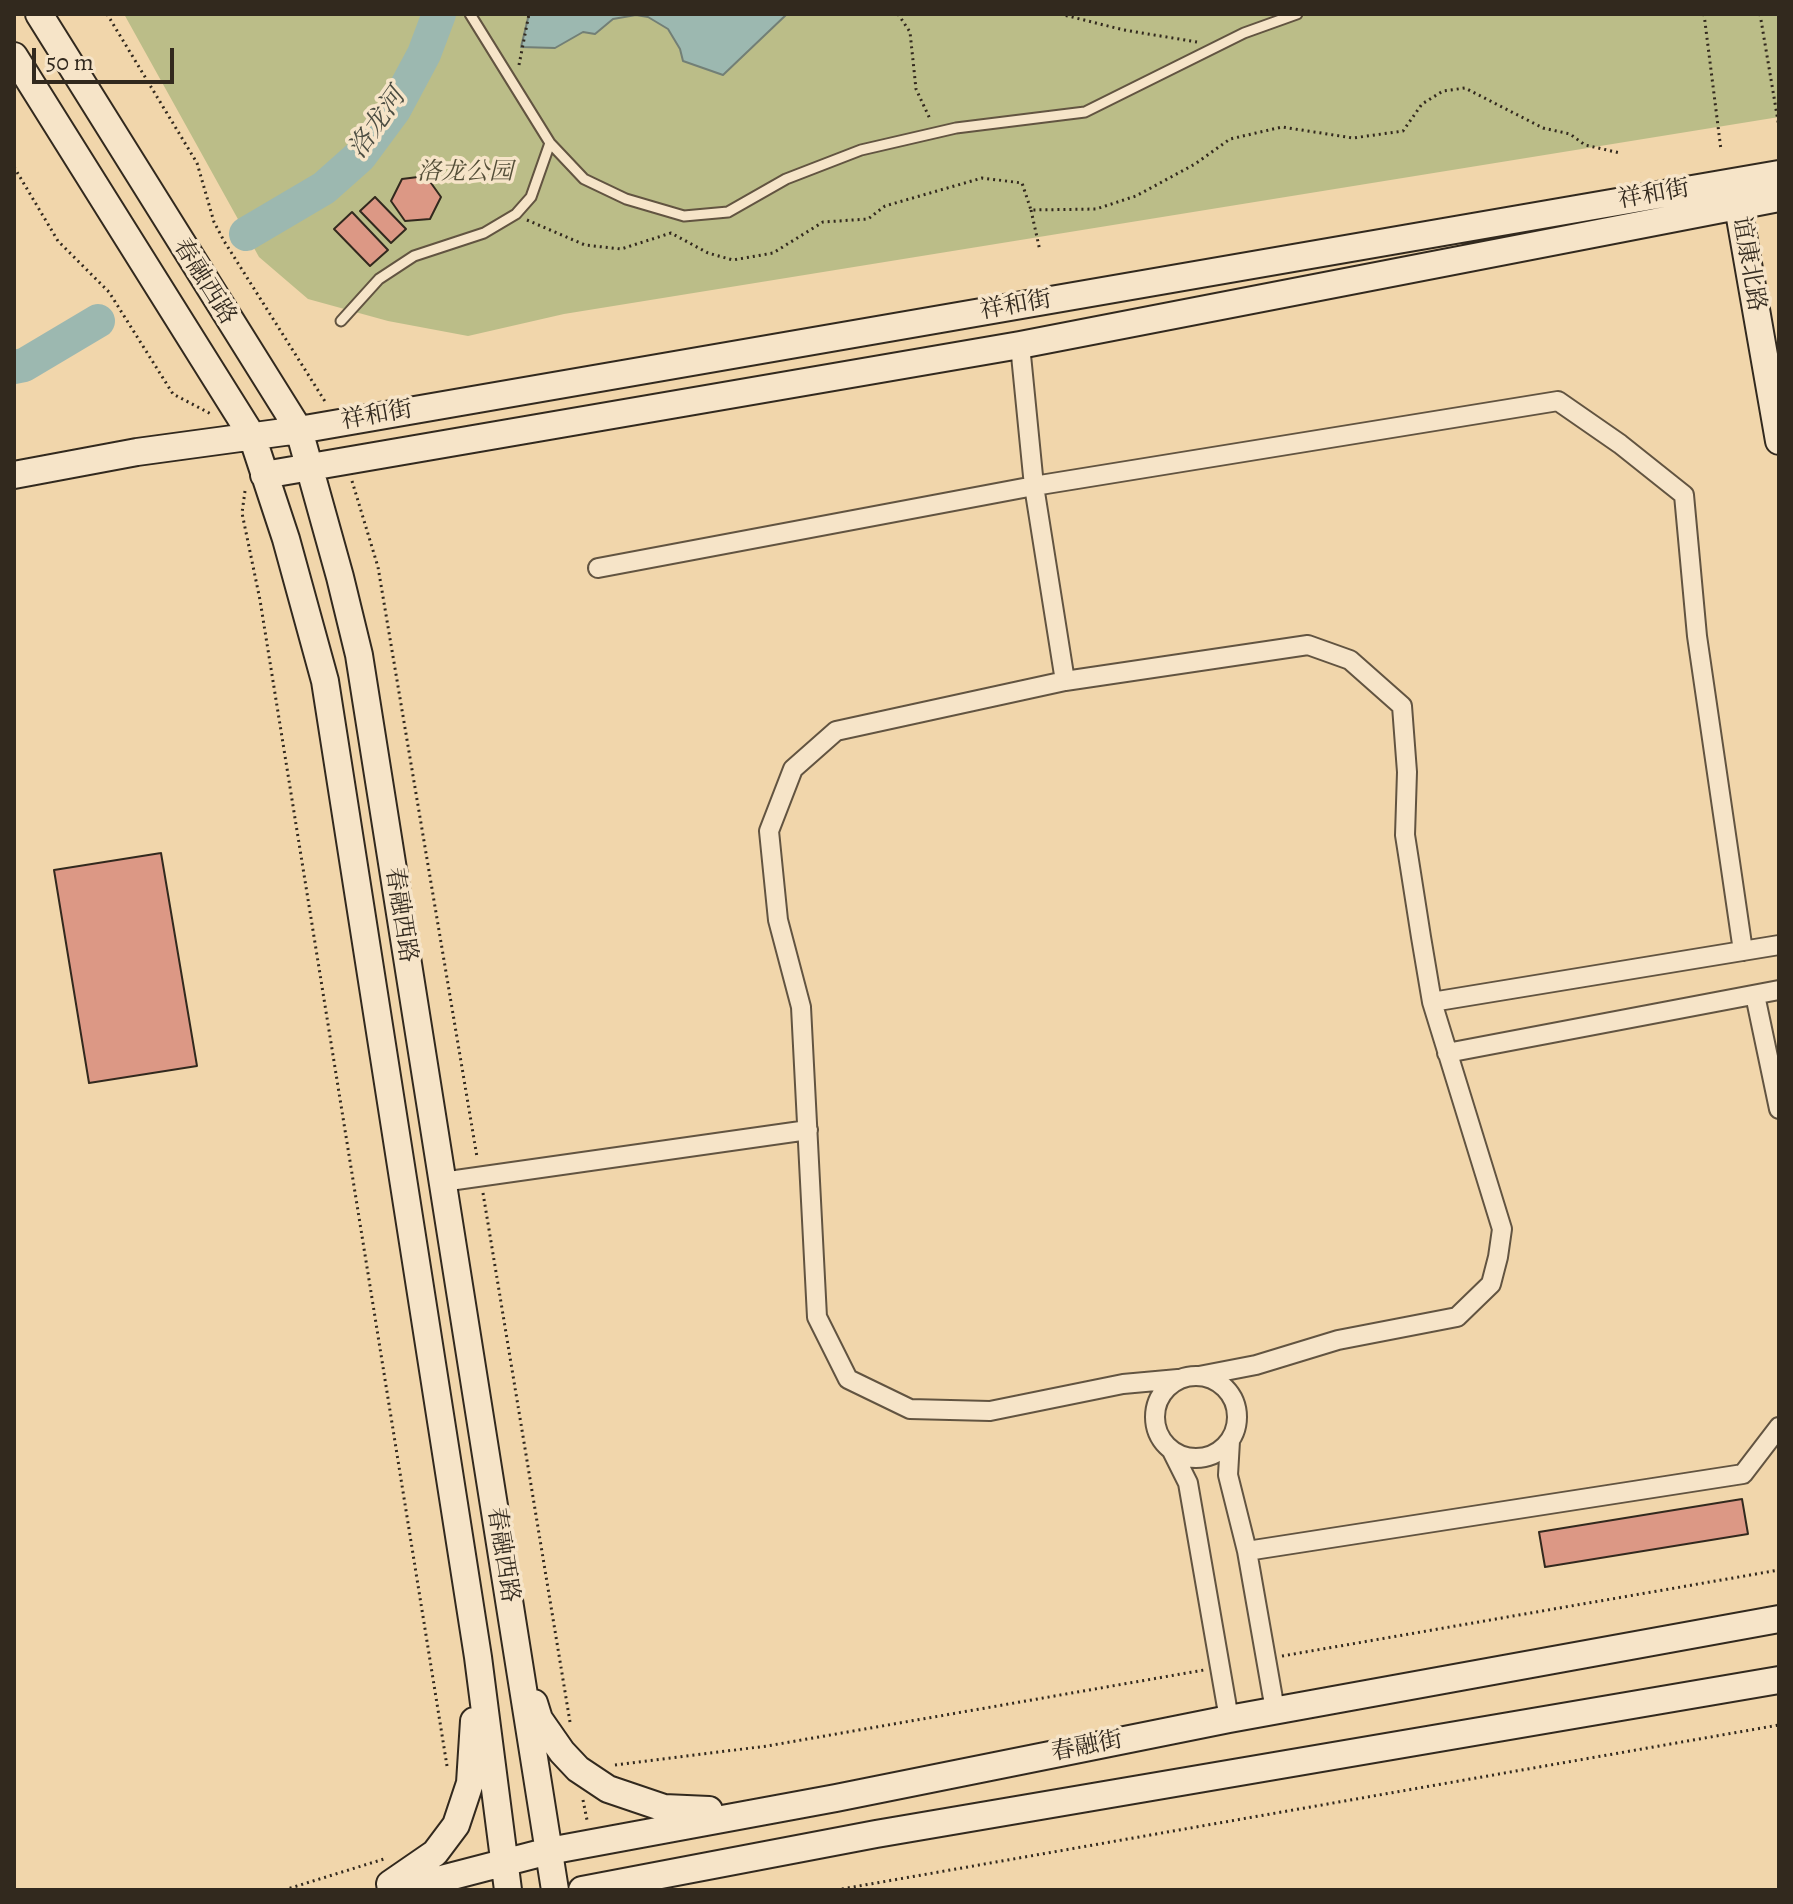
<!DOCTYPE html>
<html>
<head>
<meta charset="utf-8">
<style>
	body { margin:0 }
	#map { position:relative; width:1793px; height:1904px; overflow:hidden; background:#f1d6ab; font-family:Alegreya,serif }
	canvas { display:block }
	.frame { position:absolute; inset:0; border:16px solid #32291e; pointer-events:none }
	.scale { position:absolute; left:32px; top:48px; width:142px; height:36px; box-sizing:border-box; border:4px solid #32291e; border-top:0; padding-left:10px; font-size:24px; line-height:28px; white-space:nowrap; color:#32291e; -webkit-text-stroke:6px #f6e4c8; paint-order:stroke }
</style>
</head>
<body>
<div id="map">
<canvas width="1793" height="1904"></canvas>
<div class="frame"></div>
<div class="scale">50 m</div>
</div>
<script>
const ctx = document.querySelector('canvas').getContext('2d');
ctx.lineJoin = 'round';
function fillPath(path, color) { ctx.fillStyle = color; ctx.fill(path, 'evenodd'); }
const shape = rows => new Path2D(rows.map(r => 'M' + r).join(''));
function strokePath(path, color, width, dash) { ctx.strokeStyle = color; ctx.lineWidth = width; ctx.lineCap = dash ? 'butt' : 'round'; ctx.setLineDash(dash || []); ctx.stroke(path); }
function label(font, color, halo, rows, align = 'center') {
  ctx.font = font + ' Alegreya,"Noto Serif SC",serif'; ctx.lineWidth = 7; ctx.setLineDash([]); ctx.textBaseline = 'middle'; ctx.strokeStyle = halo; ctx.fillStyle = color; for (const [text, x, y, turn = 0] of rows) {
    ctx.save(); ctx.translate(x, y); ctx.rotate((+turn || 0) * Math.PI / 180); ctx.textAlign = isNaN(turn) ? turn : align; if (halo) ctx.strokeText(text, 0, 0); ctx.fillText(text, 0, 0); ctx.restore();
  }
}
fillPath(shape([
	[124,14,1779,14,1779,117,564,314,468,336,388,321,308,299,259,257]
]), '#bbbd88');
const water = shape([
	[529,14,787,14,723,75,683,61,680,49,668,29,648,17,636,15,613,19,595,34,583,32,555,48,521,47,529,14]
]);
fillPath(water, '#9cb8b0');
strokePath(water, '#727f76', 2);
strokePath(shape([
	[246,234,324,188,360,156,394,110,424,54,439,14],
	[14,367,24,365,98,321]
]), '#9cb8b0', 34);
const building = shape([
	[426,176,441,197,430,219,405,221,391,201,402,179,426,176],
	[375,197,406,229,391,243,360,211,375,197],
	[352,212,388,250,370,266,334,229,352,212],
	[161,853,197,1066,89,1083,54,870,161,853],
	[1742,1499,1748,1534,1545,1567,1539,1532,1742,1499]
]);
fillPath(building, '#dc9885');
strokePath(building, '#32291e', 2);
const lane = shape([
	[470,14,550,143,584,179,626,199,684,216,728,212,786,179,861,150,956,128,1085,112,1244,33,1297,14],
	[341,321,379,279,414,256,484,233,516,214,531,197,550,143]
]);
const street = shape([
	[1020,345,1034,486,1065,681],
	[598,568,1034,486,1558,401,1620,444,1684,495,1697,636,1743,951],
	[1755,995,1779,1109],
	[1432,1002,1779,945],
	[1447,1053,1779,990],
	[442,1182,808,1130],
	'1155 1417a41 41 0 1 1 82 0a41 41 0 1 1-82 0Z',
	[1178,1379,1123,1384,990,1411,910,1409,848,1379,817,1317,801,1007,778,920,769,831,793,769,836,731,1065,681,1308,645,1350,660,1402,706,1407,772,1405,835,1421,937,1432,1002,1502,1229,1498,1257,1491,1284,1457,1317,1338,1340,1256,1365,1199,1376],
	[1230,1441,1228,1475,1247,1551,1275,1710],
	[1172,1451,1188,1483,1229,1719],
	[1247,1551,1743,1474,1779,1427]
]);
const secondary = shape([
	[39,14,299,430,340,577,359,655,555,1890],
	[14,56,252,436,286,539,325,681,478,1657,508,1890],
	[1735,189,1779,441],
	[14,475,137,452,299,430,1779,174],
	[264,475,1020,345,1779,198],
	[534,1703,539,1719,562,1752,578,1769,608,1789,664,1808,709,1810],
	[390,1884,435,1853,456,1825,470,1783,474,1721],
	[399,1890,549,1851,836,1798,1229,1719,1779,1619],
	[582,1890,876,1834,1779,1680]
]);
strokePath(lane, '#625441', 13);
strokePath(street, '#625441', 22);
strokePath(secondary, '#32291e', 30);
strokePath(shape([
	[107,14,197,163,214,222,224,241,326,403],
	[898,14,910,32,916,89,930,119],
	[1060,14,1124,30,1197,42],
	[1704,14,1721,150],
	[1760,14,1779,127],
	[519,65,529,14],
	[14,167,58,241,109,292,173,394,213,415],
	[1031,210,1040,251],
	[527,220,585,245,621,249,671,233,708,253,733,260,773,253,823,222,868,219,885,206,982,178,1022,183,1031,210,1096,209,1136,196,1195,164,1230,139,1282,127,1353,138,1403,131,1422,104,1443,91,1465,88,1543,128,1570,134,1585,145,1620,153],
	[352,481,378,567,477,1157],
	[245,491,242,513,260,600,447,1766],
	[483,1193,570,1722],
	[1282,1656,1779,1570],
	[615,1765,767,1746,1204,1670],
	[583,1800,587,1820],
	[284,1890,384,1859],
	[836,1890,1779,1725]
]), '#32291e', 3, [2, 4]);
strokePath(lane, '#f6e4c8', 9);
strokePath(street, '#f6e4c8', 18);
strokePath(secondary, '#f6e4c8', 26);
label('italic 24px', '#544e38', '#f6e4c8', [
	["洛龙公园",465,173]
]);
label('24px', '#32291e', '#f6e4c8', [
	["祥和街",1654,195,-10],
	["谊康北路",1748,264,80],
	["春融西路",204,282,58],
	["祥和街",1016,306,-10],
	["祥和街",377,416,-10],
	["春融西路",400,915,81],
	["春融西路",502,1555,81],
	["春融街",1087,1747,-11]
]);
label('italic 26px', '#4c4d42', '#f6e4c8', [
	["洛龙河",378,124,-55]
]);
</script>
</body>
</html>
